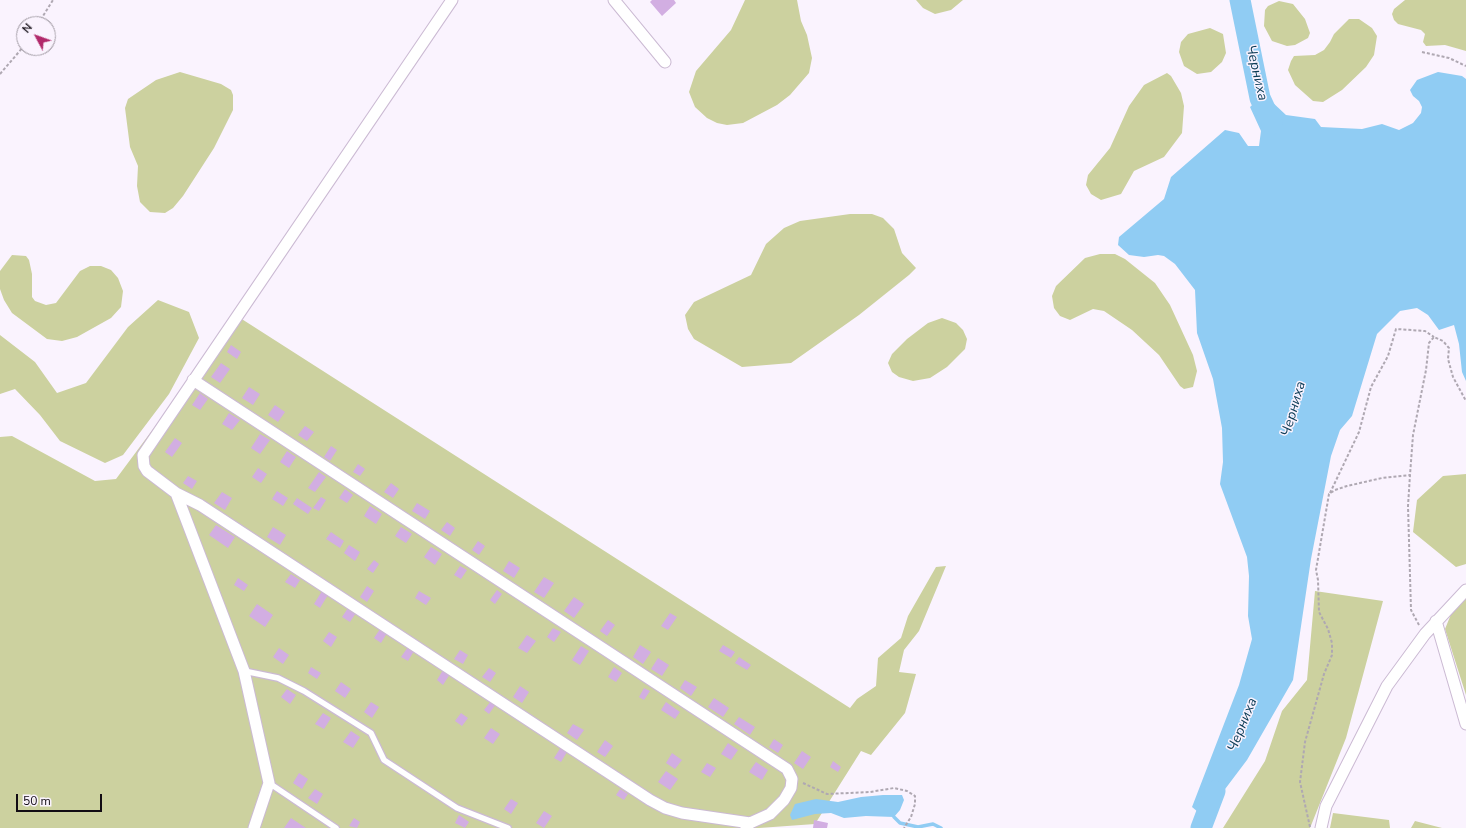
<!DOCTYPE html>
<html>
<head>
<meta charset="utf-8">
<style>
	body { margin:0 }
	#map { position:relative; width:1466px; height:828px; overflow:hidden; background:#faf3fe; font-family:"Nunito Sans",sans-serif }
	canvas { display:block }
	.north { position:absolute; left:16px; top:16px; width:40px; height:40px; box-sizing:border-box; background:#faf3fe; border:1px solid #9d97a0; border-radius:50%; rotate:311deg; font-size:11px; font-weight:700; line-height:16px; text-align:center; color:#120c14 }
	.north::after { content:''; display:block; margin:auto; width:14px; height:18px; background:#b1296b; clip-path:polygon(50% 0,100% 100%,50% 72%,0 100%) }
	.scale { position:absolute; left:16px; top:794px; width:86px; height:18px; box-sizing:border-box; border:2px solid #120c14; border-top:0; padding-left:5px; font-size:12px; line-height:14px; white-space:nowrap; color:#120c14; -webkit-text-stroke:3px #faf3fe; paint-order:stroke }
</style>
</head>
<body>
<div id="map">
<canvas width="1466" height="828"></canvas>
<div class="north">N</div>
<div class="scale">50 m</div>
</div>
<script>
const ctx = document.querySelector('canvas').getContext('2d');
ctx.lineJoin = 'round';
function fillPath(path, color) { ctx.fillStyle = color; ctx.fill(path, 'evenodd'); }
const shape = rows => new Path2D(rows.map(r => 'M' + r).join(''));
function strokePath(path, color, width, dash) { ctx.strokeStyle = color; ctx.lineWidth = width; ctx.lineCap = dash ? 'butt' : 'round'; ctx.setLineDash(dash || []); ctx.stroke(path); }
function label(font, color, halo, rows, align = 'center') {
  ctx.font = font + ' "Nunito Sans",sans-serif'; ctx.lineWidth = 3; ctx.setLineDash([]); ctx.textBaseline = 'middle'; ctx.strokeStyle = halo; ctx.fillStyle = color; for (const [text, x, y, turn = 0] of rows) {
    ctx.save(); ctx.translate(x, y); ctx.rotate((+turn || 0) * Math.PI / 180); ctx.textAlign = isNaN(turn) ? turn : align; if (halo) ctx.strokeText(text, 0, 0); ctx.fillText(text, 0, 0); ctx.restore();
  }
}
fillPath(shape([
	[745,0,797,0,801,21,807,35,812,58,809,73,790,95,777,105,743,123,727,125,717,123,707,118,695,107,689,92,696,71,731,30],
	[916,0,963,0,951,10,935,14,923,8],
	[1405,0,1466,0,1466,51,1445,45,1426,46,1423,42,1425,34,1421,30,1398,24,1394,20,1392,14,1394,9],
	[1279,1,1293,4,1305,19,1310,33,1308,38,1295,45,1287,46,1272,41,1264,26,1265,10,1268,6],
	[1349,19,1359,19,1372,28,1377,36,1374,55,1366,67,1342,90,1323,102,1313,101,1295,85,1288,70,1291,61,1294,56,1315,55,1324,50,1330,42,1334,34],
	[1210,28,1223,34,1226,53,1222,62,1211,72,1197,74,1184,66,1179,52,1181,42,1188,34],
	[180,72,221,84,231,90,233,95,233,110,214,148,183,196,173,208,165,213,150,212,140,202,137,186,138,166,130,147,125,108,128,99,156,80],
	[1167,73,1171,76,1181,93,1184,106,1182,133,1164,157,1134,171,1121,194,1101,200,1091,194,1086,185,1088,175,1110,148,1129,106,1144,85],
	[850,214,872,214,883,218,894,229,902,253,916,268,909,275,859,315,791,363,742,367,694,339,688,329,685,315,694,302,751,275,766,244,784,228,800,221],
	[1100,254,1115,254,1125,259,1155,283,1170,305,1193,355,1197,371,1193,387,1184,389,1180,386,1159,355,1132,330,1104,311,1093,309,1070,320,1060,316,1054,308,1052,296,1056,286,1085,258],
	[12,255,26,256,29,260,32,274,32,297,35,301,46,305,56,303,80,271,90,266,101,266,111,270,118,278,123,291,121,307,111,318,77,337,62,341,47,339,12,313,4,300,0,289,0,271],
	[158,300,189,312,199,338,169,394,123,455,105,463,60,441,40,415,15,389,0,394,0,335,35,362,57,393,86,383,128,327],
	[237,316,850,708,857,699,876,686,878,658,901,638,908,616,936,567,946,566,919,631,904,650,899,672,916,674,905,713,871,755,861,751,815,824,759,828,0,828,0,437,12,436,95,481,116,479],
	[942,318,956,323,963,330,967,339,965,349,947,367,930,378,913,381,899,377,892,372,888,363,892,354,907,339,928,323],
	[1466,474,1466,564,1456,567,1413,532,1417,500,1443,476],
	[1315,591,1383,601,1346,738,1310,828,1223,828,1265,761,1282,711,1307,680],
	[1466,593,1466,695,1445,629,1456,602],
	[1333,813,1389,820,1390,828,1330,828],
	[1415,821,1442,828,1411,828]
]), '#ccd19f');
fillPath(shape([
	[1438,72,1462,76,1466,79,1466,381,1462,372,1459,344,1454,325,1439,330,1428,315,1417,308,1400,311,1377,334,1352,416,1340,430,1331,456,1311,559,1293,680,1247,760,1204,817,1192,807,1239,685,1252,639,1248,616,1249,576,1247,557,1220,484,1223,462,1222,428,1213,379,1197,333,1195,290,1175,264,1164,256,1158,255,1144,257,1129,255,1118,245,1119,237,1164,199,1171,177,1225,130,1239,133,1248,146,1259,146,1261,131,1250,107,1260,98,1270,100,1286,115,1315,119,1321,127,1362,129,1382,124,1399,130,1413,123,1421,113,1422,107,1419,101,1413,96,1410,90,1417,80],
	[883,795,902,795,904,800,900,810,894,817,866,816,844,818,831,813,815,814,792,820,790,815,795,804,816,799,838,802,861,797]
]), '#90ccf3');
strokePath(shape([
	[894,817,900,823,918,827,933,824,941,828]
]), '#90ccf3', 3.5);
strokePath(shape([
	[1240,0,1260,98,1272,124],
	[1201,828,1215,791]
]), '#90ccf3', 21);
fillPath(shape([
	[652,0,674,0,676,3,662,16,650,2],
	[231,345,241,352,237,359,227,352],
	[221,363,230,369,220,383,211,377],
	[249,387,260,394,253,405,242,398],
	[200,393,208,399,200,410,192,405],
	[275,405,285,412,278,422,268,415],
	[229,413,240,420,232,430,222,424],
	[305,426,314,432,307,441,298,435],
	[260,434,270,440,260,454,251,448],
	[175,438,182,443,172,457,165,452],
	[331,446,337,450,330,461,324,457],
	[287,451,296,457,289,468,280,462],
	[358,464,365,469,360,476,353,472],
	[258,468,267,474,261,483,252,477],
	[319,472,326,477,315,492,308,488],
	[188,476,197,481,192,489,183,483],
	[391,483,399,489,393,498,384,492],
	[345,489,353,495,347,503,339,498],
	[277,491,288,498,283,506,272,499],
	[222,492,232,498,225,510,214,503],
	[321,497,326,500,319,511,313,508],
	[297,498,312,508,308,514,293,504],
	[417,503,430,511,425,519,412,511],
	[370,506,382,514,376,524,364,516],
	[447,522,455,528,450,536,441,530],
	[216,525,235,537,228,548,209,535],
	[273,527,286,535,280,545,267,537],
	[401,527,412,534,406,543,395,536],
	[331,532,344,541,340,548,326,539],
	[478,541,485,546,479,555,472,550],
	[349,545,360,552,355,561,344,553],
	[431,547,442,554,435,565,424,557],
	[374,560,379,564,373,573,367,569],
	[509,561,520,568,514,578,503,571],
	[460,566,467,570,461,579,454,575],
	[291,574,300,580,295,588,285,582],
	[544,577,554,583,544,598,534,592],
	[238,578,248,585,244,591,234,585],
	[367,586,374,591,367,602,360,597],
	[497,590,502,594,495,604,490,600],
	[322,591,328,595,320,608,314,604],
	[419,591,431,598,426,605,415,598],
	[574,597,584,604,574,618,564,611],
	[257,604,273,615,265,627,249,616],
	[348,608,356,613,350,622,342,617],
	[670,613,677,617,668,630,661,626],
	[608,620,615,625,607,636,600,631],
	[553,628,561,632,554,642,547,637],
	[380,629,387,633,381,643,374,638],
	[329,632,337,637,331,647,323,641],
	[527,635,536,641,527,653,518,648],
	[640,645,651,652,643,664,633,657],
	[723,645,735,652,731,658,719,651],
	[581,646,589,651,580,665,572,660],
	[408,647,414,651,408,661,401,657],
	[279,648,289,655,283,664,273,657],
	[460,650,468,655,463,664,454,659],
	[739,657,751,665,747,670,735,663],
	[658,658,669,665,662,676,651,669],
	[311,667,321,673,317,679,308,673],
	[614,667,622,673,616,682,608,677],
	[489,668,496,673,490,682,482,677],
	[443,670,450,674,443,685,437,680],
	[685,680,697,687,691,696,680,688],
	[341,682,351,689,345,698,335,691],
	[520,686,529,692,522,703,513,697],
	[644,688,650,691,644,700,639,697],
	[287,689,296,695,290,704,281,697],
	[714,698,729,708,723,717,708,707],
	[491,701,496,704,489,714,484,710],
	[371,702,379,707,372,718,364,712],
	[666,702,680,712,675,719,661,710],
	[323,713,331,718,324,729,315,724],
	[461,713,468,718,462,726,455,721],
	[739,717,755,727,750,735,734,724],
	[573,724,584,730,577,740,567,733],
	[491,728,500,734,493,744,484,738],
	[351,731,360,737,353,748,343,742],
	[774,739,783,745,778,753,769,747],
	[605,740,613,746,605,757,597,752],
	[728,743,738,750,731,760,721,754],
	[561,747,567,752,561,762,554,758],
	[802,751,811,757,803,769,794,763],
	[672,753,682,760,675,769,666,763],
	[833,761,841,767,838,772,830,767],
	[756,762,768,770,762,780,749,772],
	[707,763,716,768,710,777,701,772],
	[666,771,678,779,670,790,658,782],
	[299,773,308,779,302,789,293,783],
	[315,789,323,794,317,804,308,798],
	[620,789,628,794,624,800,616,795],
	[511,799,518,803,511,814,504,809],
	[544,811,552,816,544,828,536,823],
	[459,815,469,822,465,828,455,823],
	[291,818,306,828,284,828],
	[354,818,360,822,357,828,349,826],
	[814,820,828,823,827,828,813,828]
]), '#d2aee2');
const service = shape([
	[244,671,278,678,304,691,371,733,384,760,457,808,508,828],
	[269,783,336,828]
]);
const minor = shape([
	[614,0,665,62],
	[193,380,787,769,792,779,791,788,784,800,770,814,750,823,746,828],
	[176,493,200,505,650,800,665,808,682,813,750,823],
	[1436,621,1466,724],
	[254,828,269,783,244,671,176,493,147,471,144,466,143,455,452,0],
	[1321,828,1326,806,1387,686,1425,634,1466,590]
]);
strokePath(service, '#cbbad3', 8);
strokePath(minor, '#cbbad3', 13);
strokePath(shape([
	[38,24,53,0],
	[1422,52,1449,58,1466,66],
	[0,74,24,46],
	[1330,493,1359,432,1371,387,1388,356,1396,329,1425,331,1434,337],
	[1419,625,1411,610,1408,506,1410,475,1413,435,1426,370,1429,343,1434,337,1443,341,1449,348,1448,359,1453,377,1466,401],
	[803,783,827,794,870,792,894,788,907,791,915,796,915,804,911,817,904,828],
	[1310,827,1300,782,1305,742,1324,674,1332,655,1332,643,1328,629,1319,612,1318,580,1316,570,1329,494,1335,490,1347,486,1382,478,1410,475]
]), '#afa8b2', 2, [3, 2]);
strokePath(service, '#fff', 5.5);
strokePath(minor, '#fff', 11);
label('italic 14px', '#0a3b55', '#faf3fe', [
	["Черниха",1256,73,77],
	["Черниха",1294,409,-74],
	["Черниха",1243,725,-68]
]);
</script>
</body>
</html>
